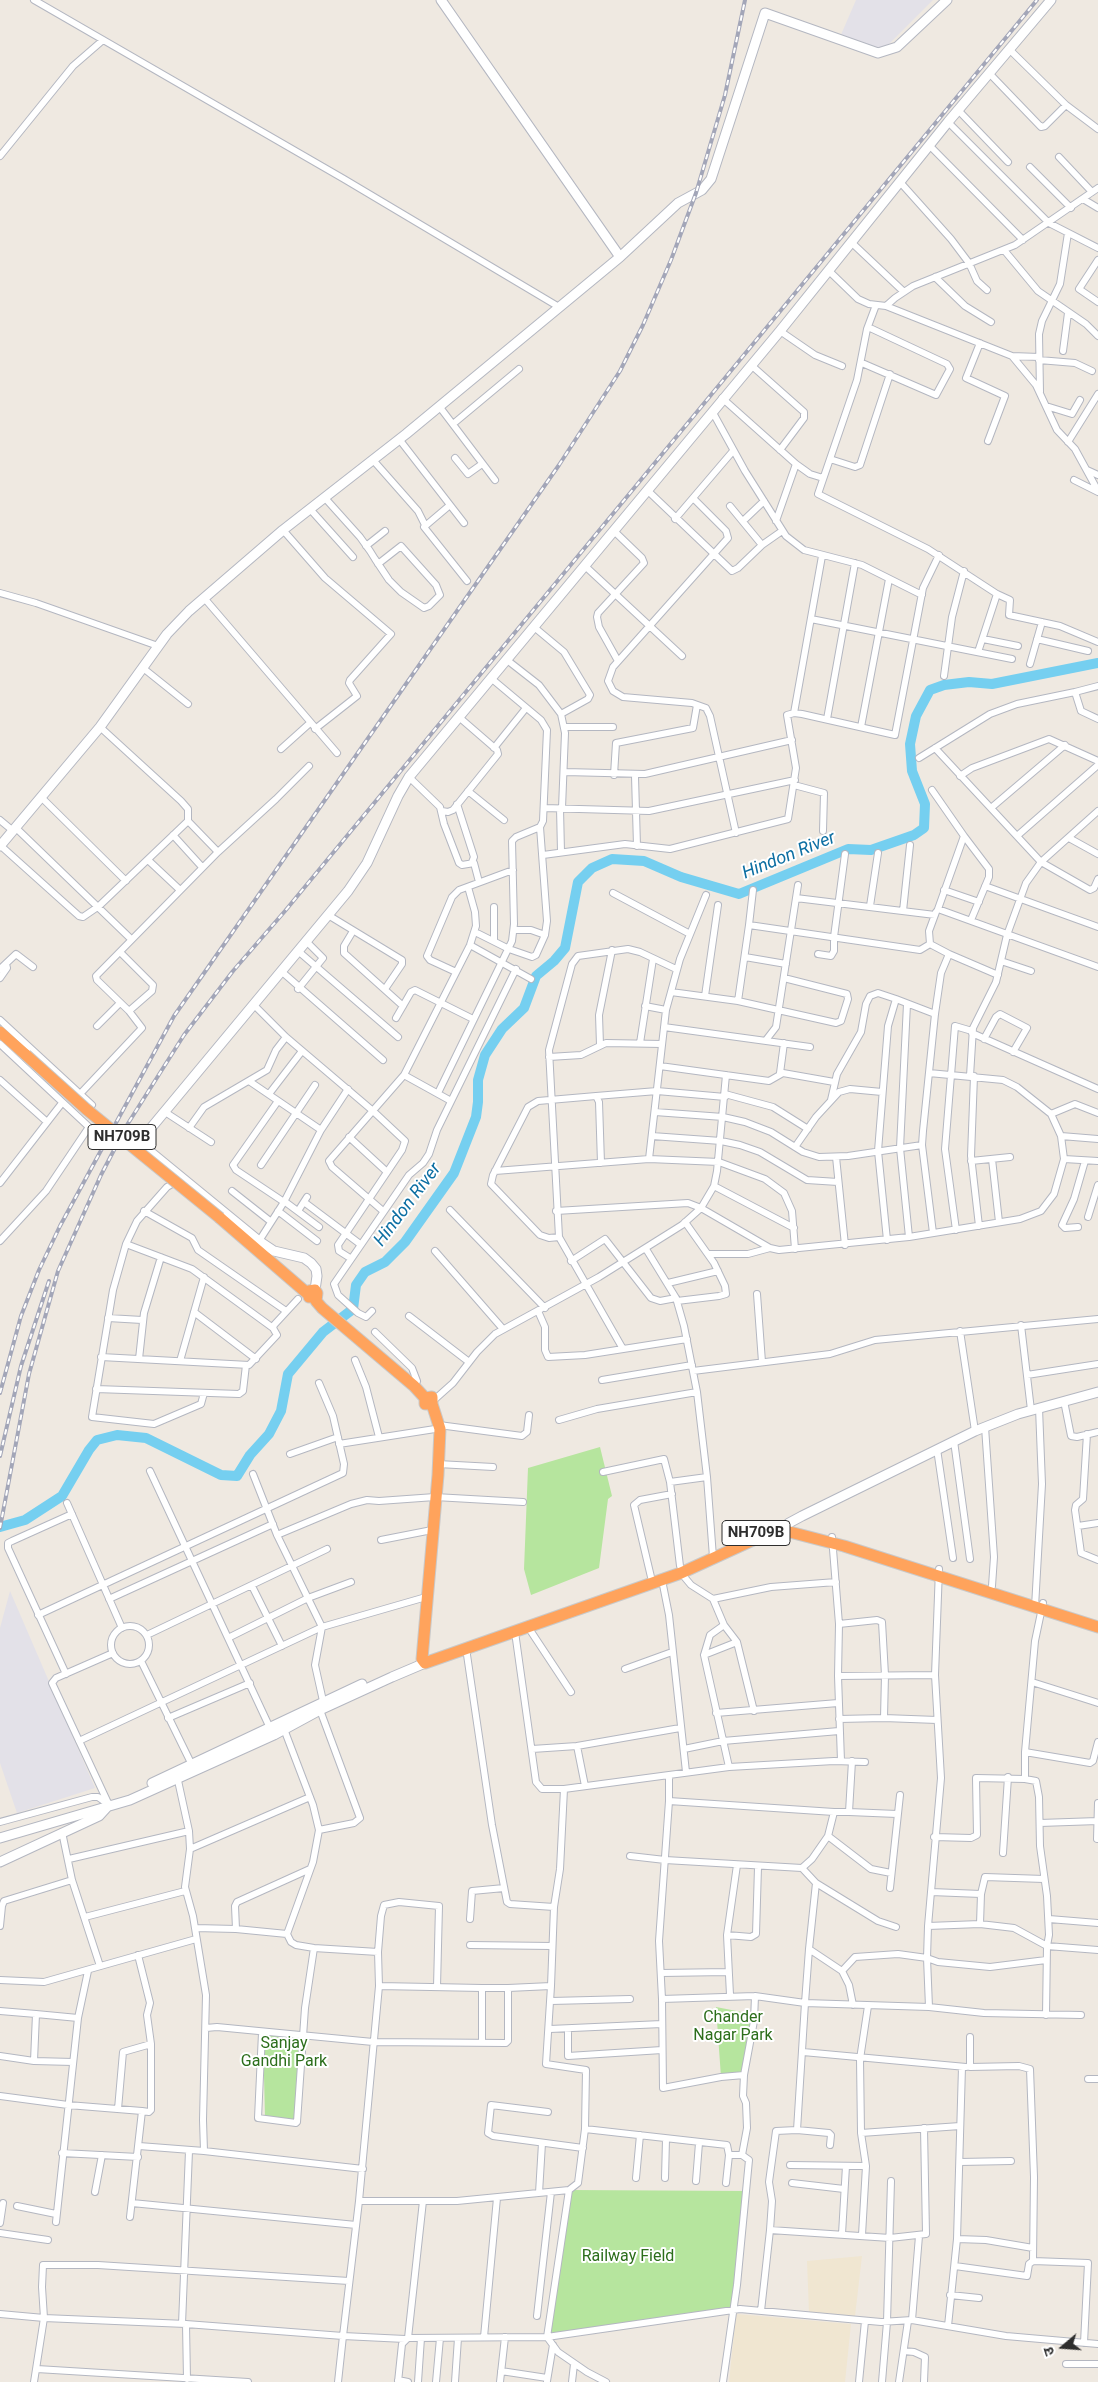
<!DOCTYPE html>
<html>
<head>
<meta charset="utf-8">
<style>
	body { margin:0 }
	#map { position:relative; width:1098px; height:2382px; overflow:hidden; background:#efe9e1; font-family:Roboto,"Noto Sans Devanagari",sans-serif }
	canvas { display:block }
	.north { position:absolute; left:1038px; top:2322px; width:50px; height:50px; -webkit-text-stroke:4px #fff; paint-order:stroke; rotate:252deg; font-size:14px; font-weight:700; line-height:20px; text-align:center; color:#2e2e2e }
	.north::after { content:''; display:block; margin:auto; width:18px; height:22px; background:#2e2e2e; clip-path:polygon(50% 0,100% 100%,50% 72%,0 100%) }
</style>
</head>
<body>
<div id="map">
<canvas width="1098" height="2382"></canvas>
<div class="north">उ</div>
</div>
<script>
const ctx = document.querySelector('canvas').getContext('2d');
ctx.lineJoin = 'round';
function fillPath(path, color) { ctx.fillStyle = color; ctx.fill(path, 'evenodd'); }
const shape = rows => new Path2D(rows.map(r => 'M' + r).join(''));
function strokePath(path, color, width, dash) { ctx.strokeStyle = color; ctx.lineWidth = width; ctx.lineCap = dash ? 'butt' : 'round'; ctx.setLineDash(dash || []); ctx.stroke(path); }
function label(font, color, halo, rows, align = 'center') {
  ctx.font = font + ' Roboto,sans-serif'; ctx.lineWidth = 4; ctx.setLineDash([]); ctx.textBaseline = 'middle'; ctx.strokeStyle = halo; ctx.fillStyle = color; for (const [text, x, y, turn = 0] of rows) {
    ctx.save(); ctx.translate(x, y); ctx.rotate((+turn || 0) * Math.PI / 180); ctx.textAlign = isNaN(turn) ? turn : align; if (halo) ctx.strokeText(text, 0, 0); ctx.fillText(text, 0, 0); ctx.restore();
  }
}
fillPath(shape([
	[856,0,933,0,886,47,870,47,840,37],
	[10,1591,95,1788,17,1813,0,1763,0,1628]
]), '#e3e1e8');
fillPath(shape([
	[862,2256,855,2316,809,2313,807,2261],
	[736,2314,851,2324,845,2382,729,2382]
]), '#f0e6d1');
fillPath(shape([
	[600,1447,612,1496,608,1499,599,1568,531,1595,524,1569,528,1468],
	[716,2007,752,2014,744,2075,721,2077],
	[263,2033,308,2033,297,2120,265,2118],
	[569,2190,747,2191,732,2310,547,2337]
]), '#b6e59e');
strokePath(shape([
	[0,1527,25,1520,62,1496,89,1450,97,1440,117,1435,146,1438,221,1475,237,1476,250,1455,269,1434,281,1411,288,1374,323,1332,353,1309,356,1285,365,1272,385,1262,405,1242,454,1173,476,1117,478,1102,478,1080,485,1055,502,1029,524,1008,536,976,554,961,565,948,578,882,592,868,612,859,644,861,681,877,739,894,848,849,871,850,914,835,924,828,925,804,912,771,910,744,916,716,930,690,944,685,969,682,992,684,1098,663]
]), '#75cff0', 10);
const street = shape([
	[34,0,344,179,559,307],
	[1010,50,1066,105,1098,129],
	[990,74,1041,127,1045,126,1066,105],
	[958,110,1008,162],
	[948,122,1049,223,1098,248],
	[930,146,1023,240],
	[0,156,73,66,103,40],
	[1059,157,1092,192],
	[1030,167,1071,208],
	[900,182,951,239,969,263,977,281,987,290],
	[1083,199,1098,208],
	[851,242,904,292],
	[1004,250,1038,291,1086,324,1098,336],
	[1098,260,1079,289,1098,302],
	[828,270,858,299,869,304,886,306,895,298,913,286,1015,245,1098,188],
	[935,277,965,306,991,322],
	[876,305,867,329,857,380,818,494,928,549,997,594,1010,600,1009,615,1060,626,1098,642],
	[886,306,1012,356,1036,385,1057,430,1075,449,1098,491],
	[780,331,815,355,842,366],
	[980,343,966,378,1005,396,988,441],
	[1063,351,1068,313],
	[1012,356,1039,357],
	[1039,360,1075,363,1092,371],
	[862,363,936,395,950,369,947,364,868,327],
	[751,365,804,412,804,418,780,450],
	[1040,392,1039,334,1042,321,1060,284,1068,233],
	[722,398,796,464,810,474,823,478],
	[439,406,495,480],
	[1046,406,1072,414,1080,400],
	[712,411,745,471,786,536,804,550,862,565,922,595],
	[453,424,519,369],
	[399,439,464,523],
	[1068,442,1098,394],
	[455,458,468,474,482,464],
	[830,459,855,467,860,465,890,374],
	[373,460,418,511,425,525],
	[1087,470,1098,475],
	[1074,480,1098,492],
	[647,490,732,571,738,568,762,545,782,531],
	[325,498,360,537,370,551,375,559,389,580,401,592,424,608,429,606,440,595,436,585,401,546,378,564],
	[693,498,726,531,728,538,613,667,608,681,613,691,623,697,692,703,706,708,710,716,736,833],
	[450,505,424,527,467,581],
	[730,506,762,545],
	[310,509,353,557],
	[675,519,733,451],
	[743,521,764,501],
	[776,521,796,464],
	[283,530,325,578,391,634,350,680,349,683,357,696,315,729],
	[614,531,642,558,644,563,598,613,597,617,599,627,618,661],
	[366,546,385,531],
	[585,566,682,656],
	[0,593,36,603,158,646],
	[205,599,337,753],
	[811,619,1012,659],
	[534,627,564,652,590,695,588,699,561,714],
	[983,639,1018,646],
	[1037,639,1088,651],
	[978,652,997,594],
	[507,660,539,685,561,714,565,733,562,808],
	[1030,664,1042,622],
	[143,668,188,704],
	[944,676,952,617,964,571],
	[1075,692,1098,686],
	[794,713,822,556],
	[827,719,855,563],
	[564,727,613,727],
	[861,727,889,579],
	[494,748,526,708],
	[935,748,1041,862,1090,890,1094,888,1098,879],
	[281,749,310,723],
	[919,758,990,714,1017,704,1075,692,1081,711,1098,719],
	[565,772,645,774,792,740],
	[614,775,616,743,693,728,697,705],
	[635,776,637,846],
	[960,776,972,768,1049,739,1098,761],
	[409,777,440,807,444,824,459,863,462,865,474,863,479,882],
	[794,785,824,793,823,831],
	[932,790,964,836,938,909,1098,967],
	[468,791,504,820],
	[41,797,126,881],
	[457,804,474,857,472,862],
	[544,808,649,811,795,780],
	[560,808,561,852],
	[991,808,1065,745],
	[442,811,448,812,453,810,498,754,497,750,460,718],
	[0,820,12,830],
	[188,821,218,852],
	[15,827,131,939],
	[173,835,202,867],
	[964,836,989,869,989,877,971,920],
	[1017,836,1098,765],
	[1069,838,1098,854],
	[1,846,79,916,83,917,99,906,188,821,188,809,181,801,100,727],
	[543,855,625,844,670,849,788,819,796,768,787,715,794,713,802,714,895,735,923,588,939,555],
	[148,860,180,890],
	[985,886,1098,927],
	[944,890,979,902],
	[613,893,690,934],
	[796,898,935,915],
	[870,906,878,853],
	[494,907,494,941],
	[903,911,910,845],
	[936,912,929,931,930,944,949,954],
	[328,915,402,960,402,964,385,989],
	[749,925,753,890],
	[514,930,531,930,545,935],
	[353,931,344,946,344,953,403,1006],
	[475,932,509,949,532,957,536,955,545,935,547,921,540,827],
	[470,945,531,979],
	[298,951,398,1037],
	[120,952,153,985,152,991,129,1011],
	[818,954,831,956,834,951,834,937,845,854],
	[745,957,786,964],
	[1001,961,1031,971],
	[0,969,16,954,33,967],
	[281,971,383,1060],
	[456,972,430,960,427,956,452,897,459,890,513,870],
	[0,978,7,968,6,964],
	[298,989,323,958,306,941],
	[671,992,738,1001,836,1023,841,1021,848,999,847,994,784,978],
	[705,996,718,905],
	[896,999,935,1014],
	[738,1001,749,925,920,950,930,944],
	[253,1004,286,1037,373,1111,405,1141,402,1150,338,1245,339,1251,350,1258],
	[907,1004,900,1148,909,1237],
	[645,1006,666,1010],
	[396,1018,411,992,415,990,473,1019],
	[0,1020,92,1105],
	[97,1026,120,1003],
	[664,1027,810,1047],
	[972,1033,1098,1089],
	[984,1039,996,1017,1000,1014,1027,1028,1013,1052],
	[766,1040,776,1027,798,885],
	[640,1043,653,959],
	[0,1044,89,1127,46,1191,0,1241],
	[600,1045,599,1015,612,950],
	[549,1057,581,1055,606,1043,662,1044],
	[660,1066,769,1081,783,1073,834,1082],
	[780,1073,784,1043],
	[404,1075,451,1101],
	[970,1076,973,1028,996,982,1007,935,1026,883,1041,862,1098,811],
	[974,1076,971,1156,979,1226],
	[0,1080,47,1122],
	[249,1081,321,1130],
	[438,1093,512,941,514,924,512,841,516,837,540,827,543,821,547,730,541,720,492,679],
	[80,1094,142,1028,129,1011,97,980,96,976,218,852,276,799,309,766],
	[269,1094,302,1051],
	[725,1094,773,1107,808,1129],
	[596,1096,657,1091,725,1097],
	[831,1100,837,1074,861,1032,866,1004,870,996,878,993,896,999,888,1026,878,1151,887,1240],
	[278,1101,233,1165,236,1170,284,1202],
	[165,1112,211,1142],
	[655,1112,723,1117,745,1122,771,1132,803,1152,819,1157,848,1156,922,1145],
	[1051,1114,1075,1104,1098,1113],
	[189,1128,204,1107,267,1070,276,1050,286,1037],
	[652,1136,721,1141,740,1145,760,1152,807,1180,838,1182],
	[1061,1136,1098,1139],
	[349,1137,387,1172],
	[795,1147,816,1117,839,1092,850,1089,882,1092],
	[836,1157,845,1245],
	[649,1159,666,1010,680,959,706,895],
	[992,1159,999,1222],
	[1064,1159,1098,1161],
	[971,1161,1010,1157],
	[261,1165,315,1085],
	[495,1171,649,1159,719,1162,765,1179,784,1193,792,1211,795,1249],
	[177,1181,167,1187,137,1221,126,1244,113,1290,92,1417,154,1424,201,1404,204,1393],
	[0,1183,62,1103],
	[714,1186,794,1228],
	[232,1191,270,1221],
	[284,1201,319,1227],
	[304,1202,360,1244],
	[450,1210,545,1308],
	[144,1211,192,1238,198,1250,286,1311],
	[278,1211,317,1241],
	[298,1211,307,1197],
	[383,1211,332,1167,329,1161,404,1075,470,945,476,926,475,912,468,887],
	[556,1211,688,1203,701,1208,770,1248,779,1250,909,1237,1020,1219,1041,1211,1054,1194,1064,1159,1061,1136,1051,1114,1017,1087,1003,1080,929,1073],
	[1088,1217,1098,1185],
	[1078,1227,1065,1228,1062,1225,1074,1199,1085,1161],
	[956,1230,945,1149,955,1026,972,1031],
	[933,1233,922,1145,923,1131,935,1014,941,973,949,954,998,975],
	[559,1237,549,1238,540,1235,491,1184,493,1175,528,1107,538,1101,596,1096,599,1102,601,1163],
	[259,1241,284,1202,321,1130,348,1089],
	[126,1244,192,1269,273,1328],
	[646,1249,676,1298,684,1326,697,1392,707,1477,713,1557],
	[435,1251,503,1329],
	[708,1254,748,1254,770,1248],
	[571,1261,605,1239,651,1298,660,1301,676,1298],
	[668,1283,718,1271],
	[757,1294,762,1362],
	[677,1301,719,1296,726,1294,725,1286,714,1263,685,1222],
	[372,1311,366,1317,358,1313,338,1295,334,1284,409,1175,423,1163,429,1154,437,1130,516,969],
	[538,1311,545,1327,545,1350,548,1357,585,1355,687,1339],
	[194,1312,256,1359],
	[409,1316,469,1362],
	[108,1318,142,1320],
	[1021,1325,1031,1410],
	[960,1331,975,1431],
	[375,1332,412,1368,417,1381],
	[623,1349,559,1237,549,1050,572,964,578,956,628,949,640,952,676,969],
	[101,1357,249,1365,277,1335,273,1328,274,1325,298,1299],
	[139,1359,144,1313,161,1257],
	[355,1360,366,1387,379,1437],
	[180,1361,204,1277],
	[693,1371,830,1354,875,1340,1098,1319],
	[1027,1375,1098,1364],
	[602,1380,692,1365],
	[96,1389,239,1394,243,1391,246,1365],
	[434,1400,453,1383,477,1352,495,1334,599,1277,682,1225,701,1208,714,1186,717,1171,726,1075],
	[1064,1401,1071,1436,1077,1437,1098,1432],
	[559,1420,597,1409,697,1392],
	[439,1425,522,1436,527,1432,529,1415],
	[985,1427,994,1557,992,1586],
	[1087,1434,1083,1499,1076,1505,1075,1510,1081,1553,1098,1560],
	[954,1441,970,1559],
	[339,1444,435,1429],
	[937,1449,953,1558],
	[290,1454,338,1437],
	[438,1464,493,1467],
	[150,1471,270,1728],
	[603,1472,664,1459,670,1482,680,1566],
	[253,1474,277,1535,322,1627,315,1665,323,1701],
	[670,1482,707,1477],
	[67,1503,122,1628],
	[1078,1526,1098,1523],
	[277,1535,351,1504,367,1500,379,1501,435,1497,523,1502],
	[832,1537,839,1624,838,1676,841,1761],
	[381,1540,432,1530],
	[681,1573,691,1585,713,1599,724,1625,737,1642,754,1711],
	[651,1577,634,1505,640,1500,672,1494],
	[662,1580,669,1615,686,1772],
	[252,1586,282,1646],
	[109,1599,273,1524],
	[713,1599,771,1587,836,1582],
	[1043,1603,1035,1641,1025,1752,1025,1779,1036,1781,1039,1797,1040,1846,1047,1896,1049,1935,1047,1946,1046,2015],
	[1035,1607,1042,1484,1039,1408],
	[38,1615,343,1473,344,1464,333,1416,319,1383],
	[839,1624,877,1620,882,1622,885,1675,884,1718],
	[724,1625,710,1635,704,1655,729,1767],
	'111 1645a19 19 0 1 1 38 0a19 19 0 1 1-38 0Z',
	[528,1627,571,1692],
	[515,1632,536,1782,542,1789,564,1789],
	[147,1635,327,1549],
	[228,1638,308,1598,351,1582],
	[466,1648,492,1825,507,1902,510,1904,554,1907],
	[704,1655,737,1642],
	[141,1661,192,1765],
	[625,1669,672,1652],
	[66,1674,8,1548,8,1543,12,1541,72,1514],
	[838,1676,935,1675],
	[1032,1682,1098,1703],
	[716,1713,838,1703],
	[168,1718,250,1683],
	[839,1719,884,1718,937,1720],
	[284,1729,313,1805,319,1830,313,1862,287,1934,291,1942,296,1945,314,1948,378,1952,379,1986,359,2201],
	[79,1741,322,1627,426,1597],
	[577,1746,585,1786],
	[532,1749,577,1746,680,1728],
	[684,1749,723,1741,839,1731],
	[1025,1752,1090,1763,1093,1761,1098,1742],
	[852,1761,849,1812,834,1812,828,1836,812,1859,802,1868,816,1883,809,1949,842,1971,855,1957,898,1954,927,1958,928,1926,980,1924],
	[669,1775,669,1801],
	[177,1776,189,1831],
	[310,1797,190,1849,185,1887,193,1916,206,1995,203,2120,204,2151,363,2169],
	[109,1805,52,1683,56,1678,113,1653],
	[849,1812,897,1814],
	[0,1822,92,1797,98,1797,108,1804],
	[1040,1823,1098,1821],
	[319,1830,354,1823,360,1818,320,1710],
	[828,1836,871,1869,891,1873],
	[934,1837,971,1838,977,1835,976,1778,1025,1779],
	[1097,1839,1098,1803],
	[1003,1853,1008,1777],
	[630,1856,665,1860,802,1868],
	[69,1859,189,1831,190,1849],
	[1044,1879,985,1877,981,1894,980,1924,1014,1928,1047,1946,1098,1950],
	[72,1880,100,1966],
	[816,1883,878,1921,896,1927],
	[890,1888,900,1795],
	[931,1892,981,1894],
	[85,1917,185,1891],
	[470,1919,472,1891,504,1888],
	[1049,1919,1098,1923],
	[0,1926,2,1906,4,1901,72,1880,62,1832],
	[928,1926,941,1778,935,1675,939,1569],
	[195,1928,236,1929,287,1934],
	[236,1929,235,1906,237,1902,310,1869],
	[727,1935,751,1937,756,1934,758,1867],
	[470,1945,552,1946],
	[809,1949,805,2003,929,2007],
	[378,1952,381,1916,384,1905,399,1902,439,1906,437,1987],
	[138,1955,150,2003,147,2015,151,2044],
	[1046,1960,990,1967,938,1962,927,1958,929,2007,984,2013,1081,2015],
	[842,1971,849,1985,853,2005],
	[661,1973,728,1972],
	[0,1980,44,1982,196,1939],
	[379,1986,482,1988],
	[551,1986,546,2064,586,2070,585,2129],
	[508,1988,551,1986,554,1907,560,1869,564,1789,729,1767,834,1761,865,1762],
	[730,1995,727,1935,737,1865],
	[662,1999,663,2088,721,2077,744,2075],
	[551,2001,630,1999],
	[868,2006,860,2059,861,2133,960,2126],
	[0,2011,36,2014],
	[206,2028,217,2027,373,2042,506,2043,508,2041,508,1988,482,1988,482,2043],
	[550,2029,662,2024],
	[568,2030,568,2056,662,2050],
	[262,2033,258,2118,296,2123,297,2122,305,2008,314,1948],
	[970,2037,970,2067,1019,2066,1030,2069,1034,2177,1033,2261,1088,2263,1084,2343],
	[803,2052,966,2067],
	[0,2056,34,2061],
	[73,2062,34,2061,36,2014,78,2018],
	[1088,2079,1098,2079],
	[0,2096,68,2105,142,2111,149,2112,151,2110,151,2044,123,2052,118,2109],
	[548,2112,491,2105,488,2133,493,2136,583,2148],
	[797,2130,805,2003,755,1996,662,1999,659,1941,669,1801,834,1812],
	[861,2133,866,2166,862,2235],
	[139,2146,204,2151],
	[62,2153,138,2157],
	[742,2155,747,2128,746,2103,743,2096,744,2075,754,2021,755,1996],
	[960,2162,1011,2161],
	[790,2165,866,2166],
	[636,2178,640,2135],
	[665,2178,666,2139],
	[696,2181,699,2143],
	[792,2183,844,2189],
	[569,2190,547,2337,558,2352,587,2372,606,2382],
	[95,2192,102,2155],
	[539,2193,542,2143],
	[132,2203,356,2225],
	[17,2206,56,2214],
	[130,2217,142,2111],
	[56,2222,78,2018,88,1971],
	[0,2223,3,2203],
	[770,2230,772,2201,769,2182,776,2131,797,2130,829,2133,831,2135,830,2145],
	[0,2233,48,2240],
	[842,2234,846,2166],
	[957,2239,986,2240,1033,2248],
	[955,2266,1027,2276,1029,2264,1033,2261],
	[950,2295,979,2298],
	[761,2311,770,2230,890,2238,926,2234,924,2128],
	[0,2314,44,2318,186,2324,343,2336,338,2382],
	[537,2316,551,2192],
	[912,2320,919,2236],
	[182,2324,189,2151],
	[186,2324,187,2379],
	[948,2326,957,2239,962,2067],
	[484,2337,497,2198],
	[408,2338,423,2201],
	[405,2339,343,2336,359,2201,457,2201,569,2190,578,2183,585,2129,727,2145,729,2155,726,2183],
	[904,2351,914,2352,925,2357,924,2382],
	[1066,2364,1098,2364],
	[37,2369,248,2382],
	[501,2371,547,2378],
	[398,2380,408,2382],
	[547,2381,553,2345],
	[34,2382,44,2318,42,2287,43,2265,98,2265,349,2281],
	[398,2382,402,2344,408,2338,547,2337,740,2309,881,2322,912,2320,1006,2336,1098,2344],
	[418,2382,421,2338],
	[436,2382,440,2338],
	[455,2382,458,2338],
	[500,2382,505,2337],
	[572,2382,574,2364],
	[723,2382,737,2285,749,2160,742,2155,729,2155],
	[859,2382,865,2321],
	[882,2382,887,2322,891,2181],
	[899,2382,908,2321]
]);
const secondary = shape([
	[620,257,678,203,702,190,711,179,765,13,878,53,897,47,947,0],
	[0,846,100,727,167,634,189,611,283,530,406,434,620,257,441,0],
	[315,1290,317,1276,316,1269,311,1263,304,1258,274,1251,259,1241,148,1150,145,1146,146,1134,348,891,367,863,398,796,409,777,780,331,948,122,1051,0],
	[782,1530,789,1523,802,1516,975,1431,1018,1414,1098,1392],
	[152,1783,362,1684],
	[0,1838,130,1800,274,1735,320,1710,392,1677,425,1663],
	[0,1862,99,1816,109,1805]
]);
const highway = shape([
	[0,1032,26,1055],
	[220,1218,308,1294],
	[316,1296,309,1297,309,1291,315,1290,317,1293,316,1301,322,1308,414,1386,425,1398,425,1404,432,1404,432,1397,425,1398],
	[432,1404,440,1429,438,1475,422,1659,425,1663,681,1573,764,1535,782,1530,844,1546,1098,1627]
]);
strokePath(street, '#b4b7c1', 8);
strokePath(secondary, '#b4b7c1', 11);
strokePath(highway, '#c9c9c9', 13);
strokePath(street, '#fff', 6);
strokePath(secondary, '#fff', 9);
strokePath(highway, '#ffa35c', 11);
const rail = shape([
	[0,1393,21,1316,39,1270,60,1226,174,1016,559,465,620,371,643,325,671,260,696,193,725,95,745,0],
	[0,1456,21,1366,49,1281],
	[0,1528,29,1374,58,1271,101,1175,127,1125,184,1035,233,971,285,911,1037,0]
]);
strokePath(rail, '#a3a6b8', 4);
strokePath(rail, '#fff', 2, [5.5]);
const highwayBridge = shape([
	[26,1055,86,1109,220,1218]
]);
strokePath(highwayBridge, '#c9c9c9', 13, []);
strokePath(highwayBridge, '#ffa35c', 11);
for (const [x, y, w] of [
	[122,1137,68],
	[756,1533,68]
]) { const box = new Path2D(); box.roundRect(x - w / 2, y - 12.5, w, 25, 4); ctx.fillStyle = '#fff'; ctx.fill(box); strokePath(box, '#2e2e2e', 1); }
label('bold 15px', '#2e2e2e', null, [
	["NH709B",122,1137],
	["NH709B",756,1533]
]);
label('16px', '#2c6e1b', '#fff', [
	["Chander",733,2018],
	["Nagar Park",733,2036],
	["Sanjay",284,2044],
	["Gandhi Park",284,2062],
	["Railway Field",628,2257]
]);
label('italic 18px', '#0d6fa3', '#fff', [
	["Hindon River",789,856,-22],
	["Hindon River",408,1205,-53]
]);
</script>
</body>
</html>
